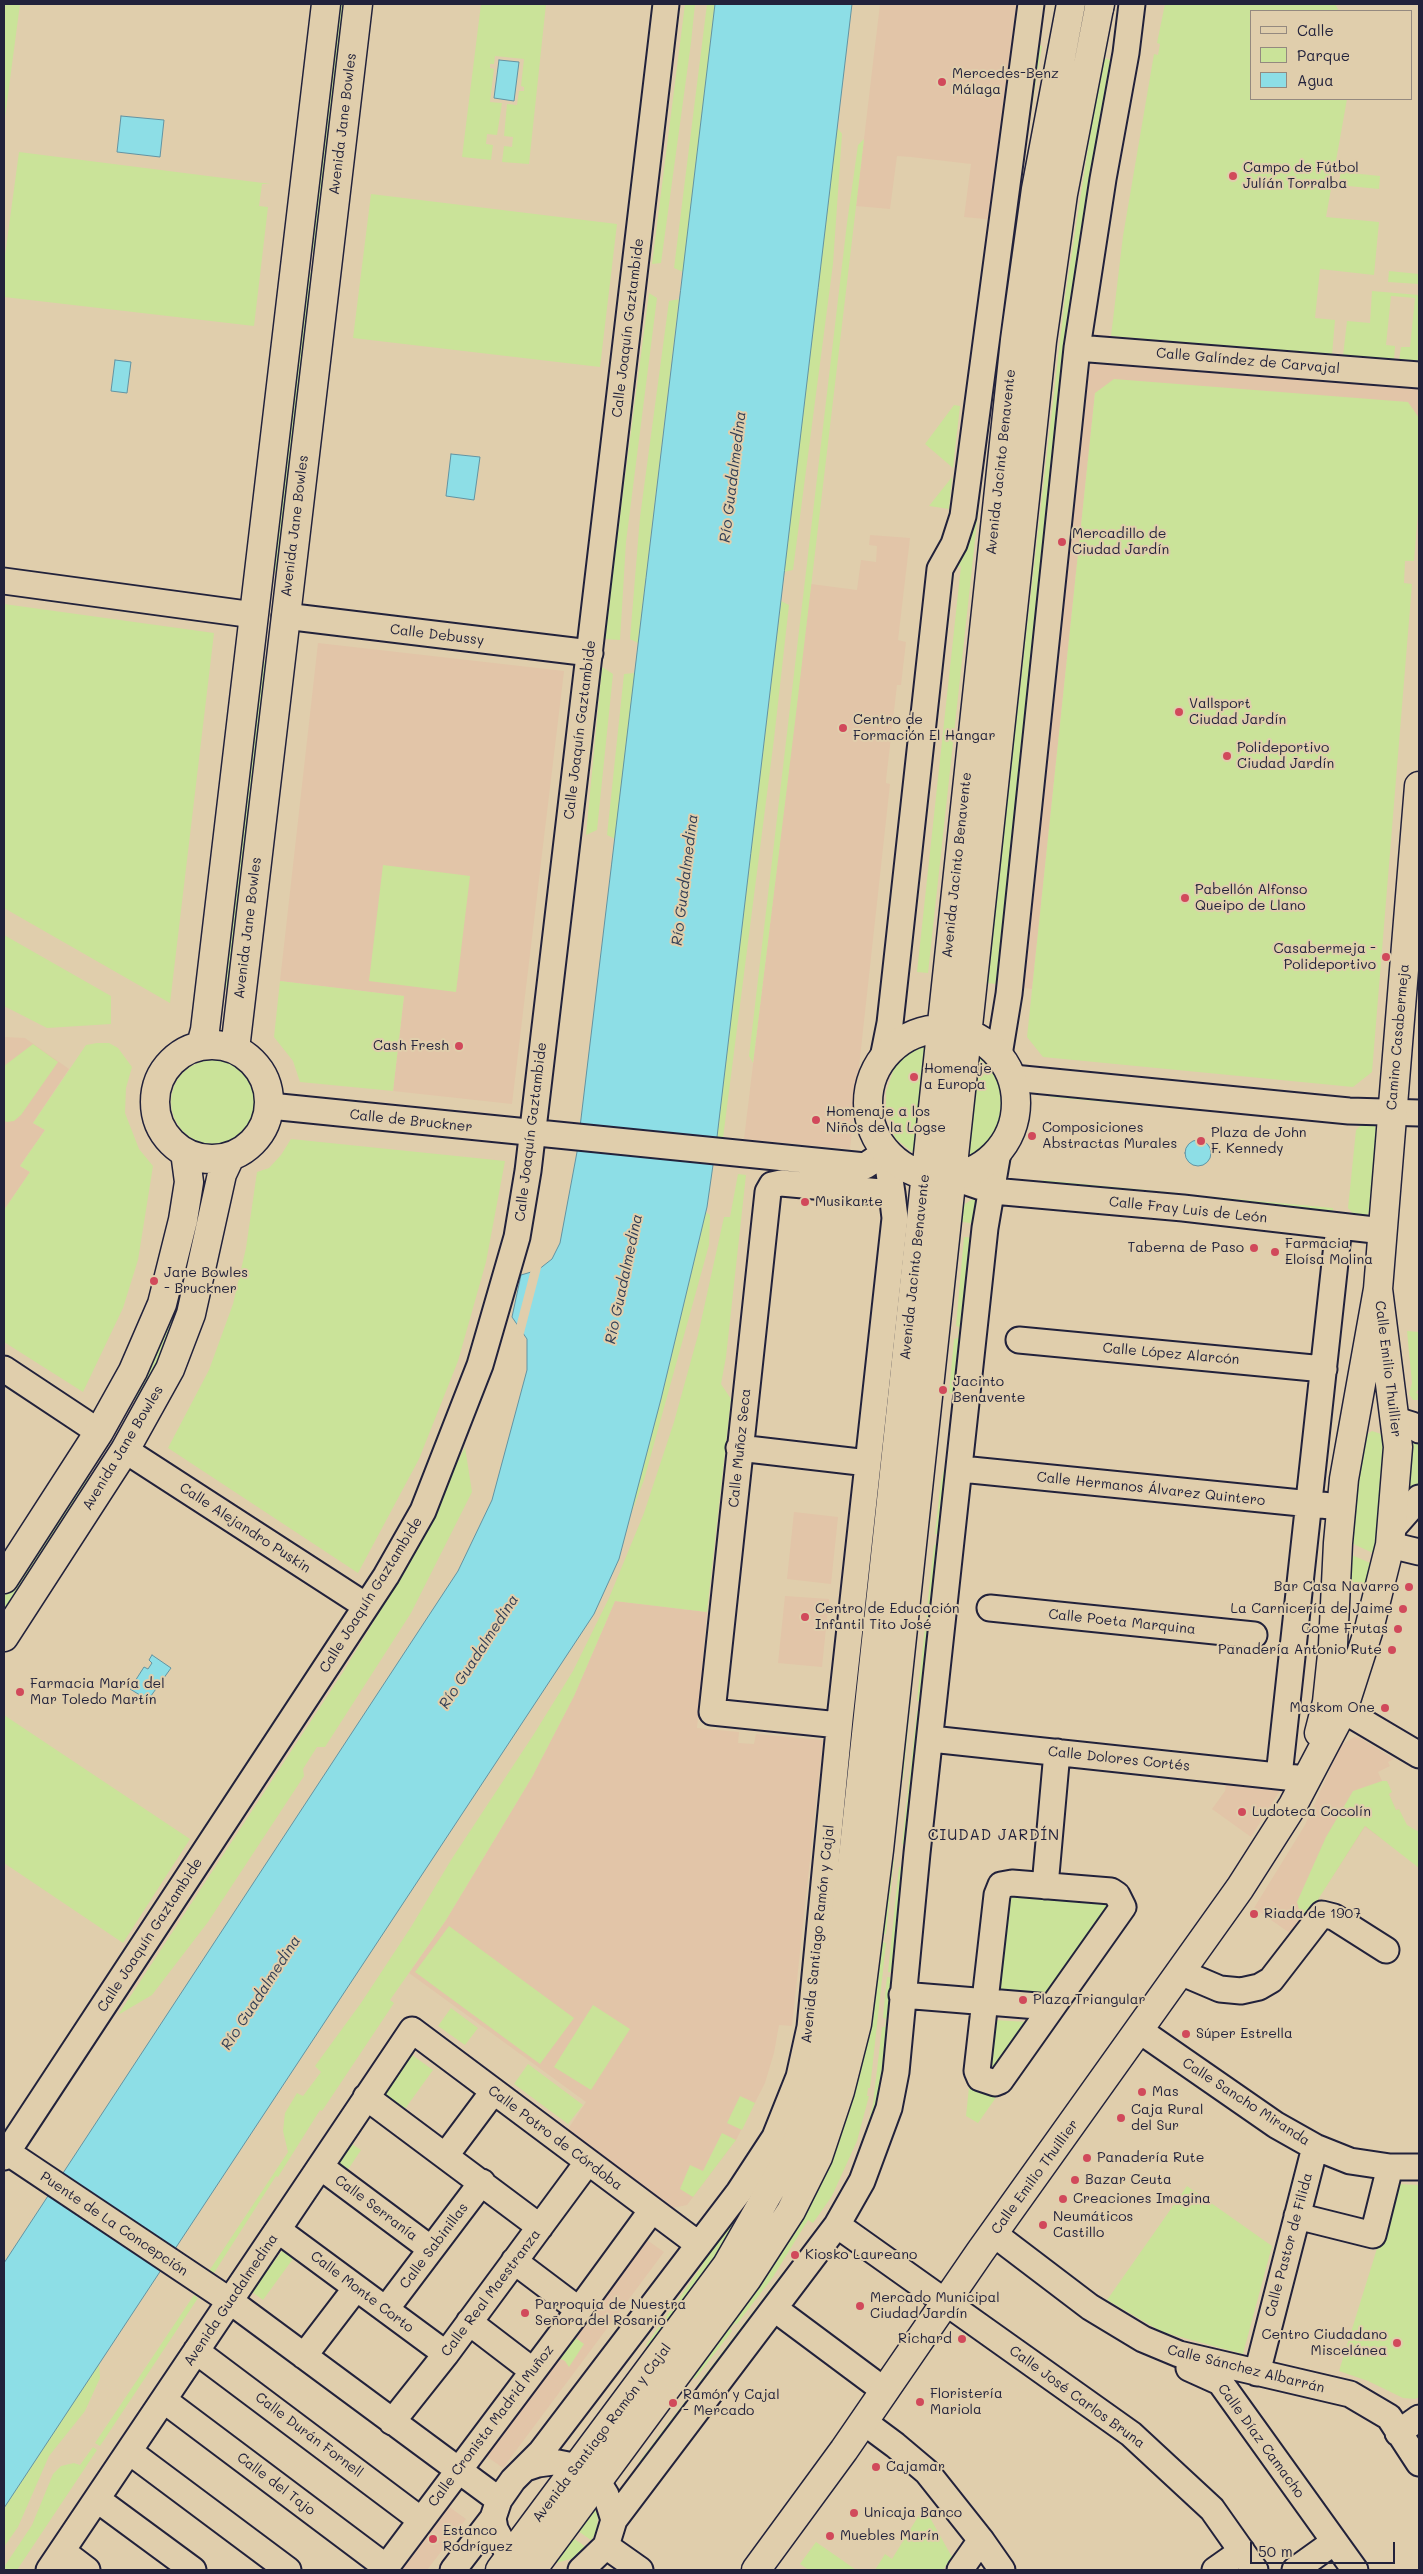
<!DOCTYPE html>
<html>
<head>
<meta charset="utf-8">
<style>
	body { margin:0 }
	#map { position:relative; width:1423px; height:2574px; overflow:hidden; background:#e0ceac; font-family:Mali,sans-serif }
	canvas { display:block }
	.frame { position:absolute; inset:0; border:5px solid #22223b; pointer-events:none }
	.legend { position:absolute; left:1250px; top:10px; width:162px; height:90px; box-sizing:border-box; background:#e0ceac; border:1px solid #94897f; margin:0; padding:6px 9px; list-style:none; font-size:15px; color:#22223b }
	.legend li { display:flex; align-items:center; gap:10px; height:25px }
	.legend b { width:25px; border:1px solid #94897f }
	.scale { position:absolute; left:1250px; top:2542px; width:145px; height:22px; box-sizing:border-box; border:2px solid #22223b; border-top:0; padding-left:6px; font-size:15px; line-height:18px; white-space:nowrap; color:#22223b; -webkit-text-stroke:4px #e0ceac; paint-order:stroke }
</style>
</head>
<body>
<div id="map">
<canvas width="1423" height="2574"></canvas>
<div class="frame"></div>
<ul class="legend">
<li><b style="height:6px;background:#e0ceac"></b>Calle</li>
<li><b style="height:14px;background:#cae399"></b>Parque</li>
<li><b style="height:14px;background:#8ddee6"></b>Agua</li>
</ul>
<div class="scale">50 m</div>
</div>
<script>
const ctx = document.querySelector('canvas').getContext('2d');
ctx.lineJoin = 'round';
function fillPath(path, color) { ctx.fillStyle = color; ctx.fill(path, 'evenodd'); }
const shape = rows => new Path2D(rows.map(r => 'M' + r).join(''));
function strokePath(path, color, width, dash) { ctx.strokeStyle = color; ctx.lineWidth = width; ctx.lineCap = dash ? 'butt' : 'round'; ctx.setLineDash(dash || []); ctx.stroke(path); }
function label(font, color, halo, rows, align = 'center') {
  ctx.font = font + ' Mali,sans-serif'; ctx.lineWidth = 4; ctx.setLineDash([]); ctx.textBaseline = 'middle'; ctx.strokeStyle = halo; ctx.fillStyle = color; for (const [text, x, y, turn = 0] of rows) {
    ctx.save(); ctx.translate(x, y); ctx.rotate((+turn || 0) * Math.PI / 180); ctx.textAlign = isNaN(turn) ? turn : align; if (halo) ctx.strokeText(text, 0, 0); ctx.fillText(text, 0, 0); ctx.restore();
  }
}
fillPath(shape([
	[880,4,1022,4,995,220,964,217,971,164,911,157,897,156,890,209,856,206],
	[1067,332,1419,362,1419,418,1407,402,1095,393,1032,989,997,984],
	[870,535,910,538,898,640,906,642,901,685,897,685,886,780,886,783,890,784,850,1149,744,1139,811,584,857,590,861,560,876,562,877,546,869,545],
	[318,643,564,671,512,1104,393,1091,404,996,280,981],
	[4,1037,25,1038,69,1069,33,1123,45,1130,20,1166,30,1172,4,1210],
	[794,1512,838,1517,831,1584,787,1579],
	[785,1596,829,1599,822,1667,778,1663],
	[615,1601,707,1612,697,1728,739,1732,738,1743,754,1744,756,1734,823,1740,792,2026,779,2025,774,2053,765,2083,736,2140,687,2205,667,2209,566,2132,586,2102,409,1973,446,1920,532,1777,574,1696],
	[1354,1737,1360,1738,1394,1759,1388,1762,1390,1766,1378,1772,1382,1781,1387,1781,1392,1792,1389,1794,1396,1810,1399,1809,1403,1818,1383,1840,1365,1827,1294,1936,1254,1908,1305,1825,1341,1745],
	[1226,1784,1281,1789,1251,1837,1212,1809,1225,1791],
	[647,2240,664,2252,503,2468,486,2456],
	[448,2506,466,2519,427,2570,400,2570]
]), '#e2c5a8');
fillPath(shape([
	[4,4,20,4,4,125],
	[338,4,348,4,319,252,308,251],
	[481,4,546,4,529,164,502,162,504,146,512,147,513,137,504,136,507,104,517,105,519,91,524,91,524,87,521,86,524,59,495,56,494,64,490,64,490,68,494,69,490,102,502,103,497,135,487,134,486,144,493,145,491,160,462,157],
	[685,4,695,4,691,43,661,263,652,264],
	[707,4,715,4,683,272,674,268],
	[1165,4,1335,4,1339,11,1252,11,1252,99,1347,99,1326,217,1379,222,1374,275,1320,269,1315,318,1335,320,1332,355,1111,336,1123,236,1154,54,1158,55,1160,44,1157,43],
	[1032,44,1042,46,1015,208,999,319,928,973,917,972,961,566,950,571],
	[1102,58,1112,60,1064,353,997,984,986,983,1065,297],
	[837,127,842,134,833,264,793,570,784,572],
	[864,139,795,722,753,1063,749,1056,847,223,858,145],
	[19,152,271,184,262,184,259,206,268,207,254,326,4,297,4,263],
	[1341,172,1380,176,1379,189,1338,185],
	[371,194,617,224,600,367,353,338],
	[1389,271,1419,274,1419,284,1388,282],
	[306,272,316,273,280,572,269,571],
	[1372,291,1419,295,1419,362,1399,360,1401,347,1410,347,1415,298,1391,296,1386,345,1395,346,1394,360,1343,356,1347,321,1370,323],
	[649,293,657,298,626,542,620,640,604,639],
	[679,299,638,643,630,639,640,517,669,301],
	[1114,379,1408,402,1419,418,1419,501,1414,561,1405,561,1404,583,1412,584,1372,1072,1353,1087,1043,1057,1027,1037,1095,393],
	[954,405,960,406,953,468,925,444],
	[952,477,949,509,929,506],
	[781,601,789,605,774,739,723,1138,717,1137],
	[4,604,214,633,170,1003,4,908],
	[259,661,270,662,231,988,220,987],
	[602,667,613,674,597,830,586,835],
	[635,673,615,839,607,835,624,674],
	[383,865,470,876,456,992,369,981],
	[4,935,111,996,111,1024,47,1028,4,1006],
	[280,981,404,996,393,1091,300,1082,293,1061,274,1037],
	[929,1042,919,1142,912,1152,895,1138,886,1108,886,1092,897,1060,903,1052,919,1043],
	[97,1043,109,1043,118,1048,132,1067,126,1088,125,1113,139,1149,153,1166,138,1260,123,1308,83,1392,4,1342,4,1210,30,1172,20,1166,45,1130,33,1123,86,1045],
	[33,1044,58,1062,21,1115,14,1121,7,1122,4,1121,4,1066],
	[974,1046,981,1046,993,1057,1001,1074,1004,1090,999,1122,992,1137,979,1152,968,1159,964,1158],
	'171 1102a42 42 0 1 1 84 0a42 42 0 1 1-84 0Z',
	[1051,1092,1197,1106,1196,1110,1050,1097],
	[1362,1124,1373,1124,1378,1130,1371,1209,1367,1215,1356,1217,1348,1208,1356,1130],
	[291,1139,505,1161,486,1262,458,1361,419,1459,358,1573,168,1448,209,1370,233,1304,246,1248,257,1172,269,1168,281,1155],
	[738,1174,746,1175,726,1357,721,1384,731,1399,707,1612,615,1601,574,1696,532,1777,446,1920,390,2000,394,2003,322,2111,320,2110,278,2177,276,2176,214,2273,209,2271,288,2152,283,2131,285,2113,297,2093,303,2096,321,2072,315,2066,361,2003,411,1927,451,1860,534,1734,573,1671,609,1598,644,1513,674,1422,698,1335,724,1217,730,1217],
	[1043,1180,1177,1193,1177,1198,1042,1185],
	[979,1195,977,1224,956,1221,965,1204],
	[1193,1195,1333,1208,1333,1213,1192,1199],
	[193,1209,203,1210,171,1338,141,1402,132,1397],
	[706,1212,710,1215,709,1245,644,1480,629,1519,661,1399],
	[964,1237,976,1238,960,1394,949,1393,954,1339,958,1338,959,1327,956,1326],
	[1407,1331,1419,1332,1419,1388,1416,1393,1419,1394,1419,1399,1417,1400,1413,1400,1409,1394,1412,1383],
	[934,1422,940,1423,918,1626,916,1626,915,1634,917,1635,903,1780,900,1779,899,1786,901,1787,895,1843,888,1843],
	[1372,1431,1381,1434,1386,1440,1377,1555,1347,1541,1349,1509,1366,1435],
	[1407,1438,1415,1438,1419,1443,1419,1483,1412,1492,1406,1493],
	[465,1447,472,1492,411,1613,325,1747,317,1747,303,1769,304,1776,208,1922,152,1995,118,2015,343,1672,402,1575],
	[948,1454,912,1845,902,1844,917,1711,920,1711,921,1701,917,1701,934,1545,938,1544,938,1534,935,1534,941,1481],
	[84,1474,93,1479,4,1616,4,1597],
	[1347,1553,1375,1565,1368,1585,1365,1587,1357,1588,1349,1582],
	[4,1715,190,1839,123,1943,4,1863],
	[1382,1781,1387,1781,1392,1792,1389,1794,1396,1810,1399,1809,1407,1825,1419,1832,1419,1868,1365,1826,1303,1923,1297,1902,1326,1837,1353,1791],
	[887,1860,894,1860,886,1934,884,1934,883,1942,886,1943,870,2088,868,2088,867,2096,869,2096,857,2141,832,2196,813,2223,808,2220,773,2277,737,2324,735,2323,730,2329,732,2331,695,2379,689,2374,766,2269],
	[902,1860,910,1860,898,1973,888,1972,899,1867,902,1867],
	[1007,1893,1107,1901,1111,1906,1048,1993,1000,1990,996,1987],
	[449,1926,574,2018,540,2064,415,1972],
	[887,1977,898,1978,888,2072,874,2131,867,2128,873,2104,882,2027,885,2027,886,2019,883,2018],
	[593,2005,630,2029,591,2090,554,2067],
	[451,2008,478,2028,465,2045,438,2026],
	[994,2020,1028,2022,993,2071,988,2067],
	[412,2055,433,2070,402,2113,381,2098],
	[528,2064,583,2105,568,2124,514,2084],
	[970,2077,1002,2089,978,2123,966,2116],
	[740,2096,755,2103,742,2130,727,2123],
	[795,2115,718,2258,651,2349,646,2345,702,2266,706,2254],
	[722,2133,736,2140,693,2197,680,2189,690,2165,703,2171],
	[347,2141,361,2150,347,2171,337,2163],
	[1397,2184,1419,2185,1419,2397,1415,2399,1403,2398,1368,2381,1339,2371],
	[1187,2186,1272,2246,1243,2354,1162,2332,1107,2300],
	[284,2248,295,2256,263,2300,252,2292],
	[784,2271,790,2275,640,2474,639,2462,693,2391,695,2392,700,2386,698,2384],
	[194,2295,198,2298,100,2446,95,2443],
	[574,2337,584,2344,569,2367,565,2361,559,2358],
	[99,2363,100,2378,85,2411,49,2456,18,2527,4,2547,4,2508],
	[93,2447,97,2450,17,2570,4,2570,4,2567,32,2525,53,2474,61,2466,74,2463,80,2465],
	[597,2506,598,2517,596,2533,591,2540,578,2531],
	[924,2507,952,2557,943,2570,875,2570,885,2554,892,2559],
	[573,2538,586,2547,574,2558,556,2563],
	[816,2542,842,2560,856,2570,809,2570,800,2564]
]), '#cae399');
const water = shape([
	[715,4,852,4,717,1137,707,1207,661,1399,619,1559,594,1614,4,2508,4,2263,458,1571,492,1500,527,1370,527,1339,512,1317,521,1275,538,1270,552,1259,560,1243,577,1152,715,4],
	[499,60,519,62,514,101,494,98,499,60],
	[121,116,164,120,160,157,117,152,121,116],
	[115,360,131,362,127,393,111,391,115,360],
	[451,454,480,457,474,500,446,496,451,454],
	'1185 1153a13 13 0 1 1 26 0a13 13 0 1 1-26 0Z',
	[152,1655,171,1668,148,1700,130,1689,144,1667,148,1669,152,1663,149,1660,152,1655]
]);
fillPath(water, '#8ddee6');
strokePath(water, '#6293a2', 1);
fillPath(shape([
	[542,1264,523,1337,516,1327,531,1269]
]), '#e0ceac');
const minor = shape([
	[1077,348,1419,375],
	[4,581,254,615],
	[285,616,590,653],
	[999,1055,1009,994,1077,348,1103,179,1126,53,1132,4],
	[883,1058,890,1023,940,569,954,544,963,516,1031,4],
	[1013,1078,1349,1111,1419,1113],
	[270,1106,865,1166,886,1152,892,1193,895,1218,840,1719,810,2027,799,2077,775,2137,739,2192,541,2452,513,2480,499,2500,493,2518,453,2570],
	[952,1177,993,1191,1183,1208,1383,1231],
	[1019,1340,1324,1369],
	[4,1369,99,1432],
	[1396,1420,1412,1425,1419,1430],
	[739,1448,868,1463],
	[125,1450,366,1606],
	[961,1469,1341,1507],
	[1391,1530,1419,1498],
	[1390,1545,1419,1552],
	[990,1608,1254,1635],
	[1343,1710,1419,1755],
	[839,1725,712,1712,768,1192,772,1185,781,1183,892,1193],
	[931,1739,1296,1778],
	[1279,1776,1339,1226],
	[1012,1883,1111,1891,1117,1895,1123,1907,1000,2081,995,2083,980,2078,977,2071,997,1895,1001,1885,1012,1883],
	[1045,1886,1057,1752],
	[1180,1972,1220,1989,1241,1991,1259,1987,1271,1980,1322,1914,1334,1917,1386,1950],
	[902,1995,1050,2007],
	[1139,2030,1276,2125,1315,2147,1350,2161,1390,2167,1419,2167],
	[366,2097,540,2227],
	[4,2150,230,2301,499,2500],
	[446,2155,493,2092],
	[4,2157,386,1576,423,1511,480,1365,517,1237,528,1171,666,4],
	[321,2167,431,2249],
	[1297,2216,1373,2235,1390,2167],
	[837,2225,1131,2434,1212,2509,1255,2570],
	[278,2230,446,2354],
	[994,2234,1090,2307,1143,2339,1179,2354,1350,2394,1389,2417,1419,2463],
	[514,2261,579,2310],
	[386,2309,482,2182],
	[775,2309,885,2391],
	[469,2322,533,2371],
	[196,2351,421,2520],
	[304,2356,356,2288],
	[1189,2368,1220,2382,1355,2570],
	[1257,2373,1315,2147],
	[165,2401,386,2567],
	[392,2422,446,2354,587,2163],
	[864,2422,895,2445,927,2472,981,2540,1002,2570],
	[1398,2433,1419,2418],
	[130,2452,288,2570],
	[526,2468,538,2464,553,2462,578,2467,598,2482,606,2495,614,2520],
	[98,2500,193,2570],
	[493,2518,495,2529,510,2557,525,2568],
	[606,2546,640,2570],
	[62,2551,87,2570],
	[49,2570,412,2030,698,2244],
	[384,2570,579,2310,652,2210],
	[581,2570,606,2546,614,2520,837,2225,862,2181,889,2108,896,2072,917,1853,985,1228,998,1152],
	[960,2570,981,2540],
	[1215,2570,1242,2551],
	[1295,2570,1334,2542]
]);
const major = shape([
	'868 1103a74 74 0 1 1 148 0a74 74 0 1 1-148 0Z',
	'155 1102a57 57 0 1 1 114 0a57 57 0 1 1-114 0Z',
	[201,1045,205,1030,326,4],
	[235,1049,358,4],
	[4,1579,99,1432,133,1371,162,1304,183,1220,189,1182,185,1152],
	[4,1637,125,1450,170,1369,191,1314,222,1174,230,1157],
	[1319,1733,1327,1702,1333,1645,1338,1543,1344,1479,1378,1289,1419,786],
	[500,2570,727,2265,796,2145,818,2083,833,2018,854,1847,1015,340,1036,189,1071,4],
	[532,2570,747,2279,791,2211,818,2157,840,2091,857,2024,879,1850,1042,341,1063,194,1099,8],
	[756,2570,844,2450,980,2252,1240,1888,1293,1805,1343,1710,1369,1629,1390,1545,1398,1447,1378,1289]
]);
const highway = shape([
	[1099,8,1100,4]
]);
strokePath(minor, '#22223b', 29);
strokePath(major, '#22223b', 31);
strokePath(highway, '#22223b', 31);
strokePath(minor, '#e0ceac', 25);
strokePath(major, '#e0ceac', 28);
strokePath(highway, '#e0ceac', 28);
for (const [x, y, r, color] of [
	[942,82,5,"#d1495b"],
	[1233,176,5,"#d1495b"],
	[1062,542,5,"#d1495b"],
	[1179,712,5,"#d1495b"],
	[843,728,5,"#d1495b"],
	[1227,756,5,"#d1495b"],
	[1185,898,5,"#d1495b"],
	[1386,957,5,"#d1495b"],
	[459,1046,5,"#d1495b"],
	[914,1077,5,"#d1495b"],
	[816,1120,5,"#d1495b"],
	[1032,1136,5,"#d1495b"],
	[1201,1141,5,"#d1495b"],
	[805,1202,5,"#d1495b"],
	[1254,1248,5,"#d1495b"],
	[1275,1252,5,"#d1495b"],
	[154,1281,5,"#d1495b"],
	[943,1390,5,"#d1495b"],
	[1409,1587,5,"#d1495b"],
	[1403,1609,5,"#d1495b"],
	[805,1617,5,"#d1495b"],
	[1398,1629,5,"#d1495b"],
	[1392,1650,5,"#d1495b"],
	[20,1692,5,"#d1495b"],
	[1385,1708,5,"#d1495b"],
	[1242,1812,5,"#d1495b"],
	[1254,1914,5,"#d1495b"],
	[1023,2000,5,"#d1495b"],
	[1186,2034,5,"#d1495b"],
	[1142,2092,5,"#d1495b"],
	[1121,2118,5,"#d1495b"],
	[1087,2158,5,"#d1495b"],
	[1075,2180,5,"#d1495b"],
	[1063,2199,5,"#d1495b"],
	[1043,2225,5,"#d1495b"],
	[795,2255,5,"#d1495b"],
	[860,2306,5,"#d1495b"],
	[525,2313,5,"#d1495b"],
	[962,2339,5,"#d1495b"],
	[1397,2343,5,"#d1495b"],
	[920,2402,5,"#d1495b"],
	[673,2403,5,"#d1495b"],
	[876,2467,5,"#d1495b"],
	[854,2513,5,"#d1495b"],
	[830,2536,5,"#d1495b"],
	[433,2539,5,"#d1495b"]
]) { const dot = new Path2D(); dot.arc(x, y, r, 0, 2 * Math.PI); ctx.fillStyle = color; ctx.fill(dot); strokePath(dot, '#e0ceac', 2); }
label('14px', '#22223b', '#e0ceac', [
	["Mercedes-Benz",952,74],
	["Málaga",952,90],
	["Campo de Fútbol",1243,168],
	["Julíán Torralba",1243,184],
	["Mercadillo de",1072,534],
	["Ciudad Jardín",1072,550],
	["Vallsport",1189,704],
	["Ciudad Jardín",1189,720],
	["Centro de",853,720],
	["Formación El Hangar",853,736],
	["Polideportivo",1237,748],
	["Ciudad Jardín",1237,764],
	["Pabellón Alfonso",1195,890],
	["Queipo de Llano",1195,906],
	["Casabermeja -",1376,949,"right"],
	["Polideportivo",1376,965,"right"],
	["Cash Fresh",449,1046,"right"],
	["Homenaje",924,1069],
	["a Europa",924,1085],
	["Homenaje a los",826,1112],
	["Niños de la Logse",826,1128],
	["Composiciones",1042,1128],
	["Abstractas Murales",1042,1144],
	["Plaza de John",1211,1133],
	["F. Kennedy",1211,1149],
	["Musikarte",815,1202],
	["Farmacia",1285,1244],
	["Eloísa Molina",1285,1260],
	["Taberna de Paso",1244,1248,"right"],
	["Jane Bowles",164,1273],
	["- Bruckner",164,1289],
	["Jacinto",953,1382],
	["Benavente",953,1398],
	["Bar Casa Navarro",1399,1587,"right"],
	["Centro de Educación",815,1609],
	["Infantil Tito José",815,1625],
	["La Carnicería de Jaime",1393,1609,"right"],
	["Come Frutas",1388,1629,"right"],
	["Panadería Antonio Rute",1382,1650,"right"],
	["Farmacia María del",30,1684],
	["Mar Toledo Martín",30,1700],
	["Maskom One",1375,1708,"right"],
	["Ludoteca Cocolín",1252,1812],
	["Riada de 1907",1264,1914],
	["Plaza Triangular",1033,2000],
	["Súper Estrella",1196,2034],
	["Mas",1152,2092],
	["Caja Rural",1131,2110],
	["del Sur",1131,2126],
	["Panadería Rute",1097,2158],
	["Bazar Ceuta",1085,2180],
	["Creaciones Imagina",1073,2199],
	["Neumáticos",1053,2217],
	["Castillo",1053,2233],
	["Kiosko Laureano",805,2255],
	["Mercado Municipal",870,2298],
	["Ciudad Jardín",870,2314],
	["Parroquia de Nuestra",535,2305],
	["Señora del Rosario",535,2321],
	["Centro Ciudadano",1387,2335,"right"],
	["Miscelánea",1387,2351,"right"],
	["Richard",952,2339,"right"],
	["Floristería",930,2394],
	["Mariola",930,2410],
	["Ramón y Cajal",683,2395],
	["- Mercado",683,2411],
	["Cajamar",886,2467],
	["Unicaja Banco",864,2513],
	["Estanco",443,2531],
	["Rodríguez",443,2547],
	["Muebles Marín",840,2536]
], 'left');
label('14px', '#22223b', '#e0ceac', [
	["Avenida Jane Bowles",343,124,-83],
	["Calle Joaquín Gaztambide",628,328,-83],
	["Calle Galíndez de Carvajal",1248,361,5],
	["Avenida Jacinto Benavente",1001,462,-84],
	["Avenida Jane Bowles",295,526,-83],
	["Calle Debussy",437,635,7],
	["Calle Joaquín Gaztambide",580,730,-83],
	["Avenida Jacinto Benavente",957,865,-84],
	["Avenida Jane Bowles",248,928,-83],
	["Camino Casabermeja",1398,1037,-85],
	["Calle de Bruckner",411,1121,6],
	["Calle Joaquín Gaztambide",531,1132,-83],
	["Calle Fray Luis de León",1188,1210,6],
	["Avenida Jacinto Benavente",915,1267,-84],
	["Calle López Alarcón",1171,1354,5],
	["Calle Emilio Thuillier",1388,1369,83],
	["Avenida Jane Bowles",123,1448,-59],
	["Calle Muñoz Seca",740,1448,-84],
	["Calle Hermanos Álvarez Quintero",1151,1489,6],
	["Calle Alejandro Puskin",245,1528,33],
	["Calle Joaquín Gaztambide",371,1595,-58],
	["Calle Poeta Marquina",1122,1622,6],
	["Calle Dolores Cortés",1119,1759,6],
	["Avenida Santiago Ramón y Cajal",818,1934,-84],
	["Calle Joaquín Gaztambide",150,1935,-57],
	["Calle Sancho Miranda",1246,2102,33],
	["Calle Potro de Córdoba",555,2138,37],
	["Calle Emilio Thuillier",1035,2177,-54],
	["Calle Serranía",376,2208,37],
	["Puente de La Concepción",114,2224,34],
	["Calle Pastor de Filida",1289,2245,-75],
	["Calle Sabinillas",434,2246,-53],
	["Calle Monte Corto",362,2292,37],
	["Calle Real Maestranza",491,2293,-53],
	["Avenida Guadalmedina",231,2300,-56],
	["Calle Sánchez Albarrán",1246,2369,14],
	["Calle José Carlos Bruna",1077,2397,36],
	["Calle Cronista Madrid Muñoz",491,2426,-53],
	["Avenida Santiago Ramón y Cajal",602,2433,-53],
	["Calle Durán Fornell",309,2435,37],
	["Calle Díaz Camacho",1261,2441,54],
	["Calle del Tajo",276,2484,37]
]);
label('italic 15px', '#323e55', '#e0ceac', [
	["Río Guadalmedina",733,477,-83],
	["Río Guadalmedina",685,880,-83],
	["Río Guadalmedina",624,1279,-78],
	["Río Guadalmedina",479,1652,-57],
	["Río Guadalmedina",261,1993,-57]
]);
ctx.letterSpacing = '1px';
label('15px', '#22223b', '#e0ceac', [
	["CIUDAD JARDÍN",994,1835]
]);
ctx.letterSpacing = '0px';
</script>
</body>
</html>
